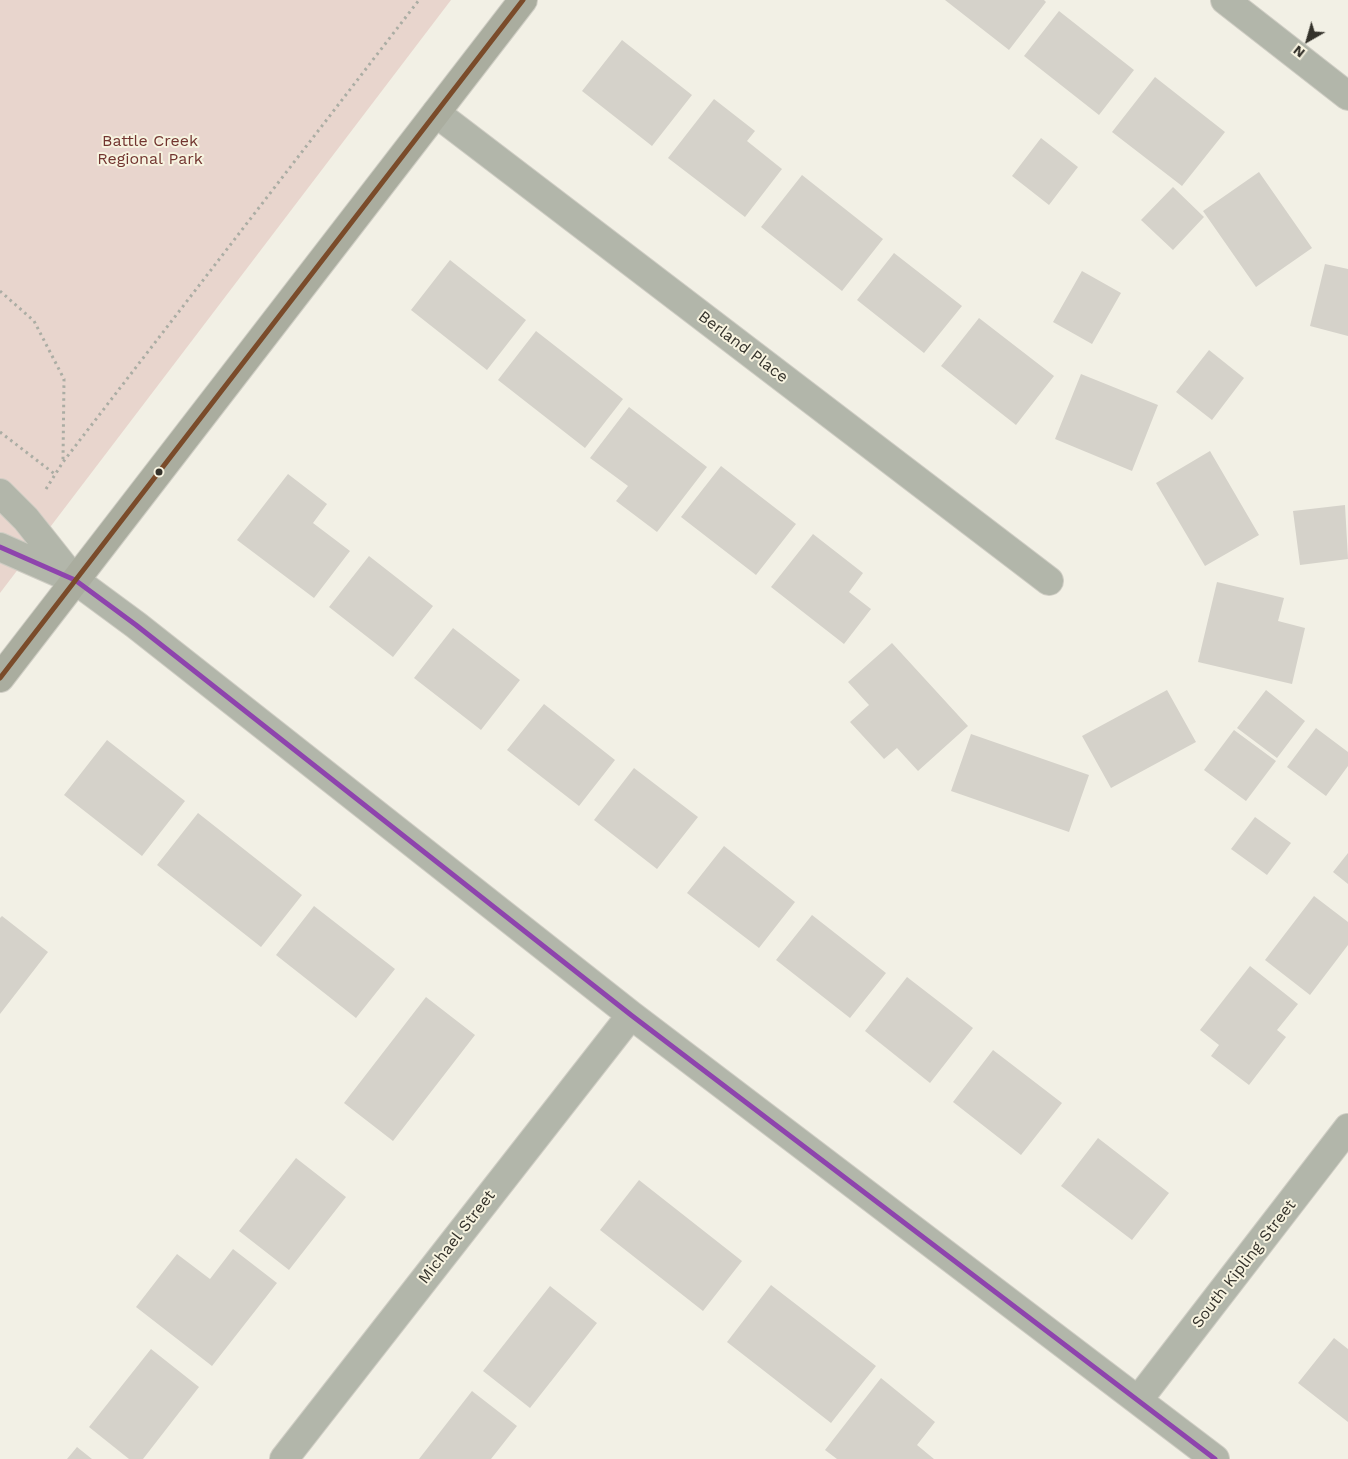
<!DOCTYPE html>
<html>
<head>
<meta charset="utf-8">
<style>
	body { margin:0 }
	#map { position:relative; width:1348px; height:1459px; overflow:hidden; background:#f2f0e5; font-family:"Work Sans",sans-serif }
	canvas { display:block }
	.north { position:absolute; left:1283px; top:15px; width:50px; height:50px; -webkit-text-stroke:4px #f7f3e0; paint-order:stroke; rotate:218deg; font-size:14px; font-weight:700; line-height:20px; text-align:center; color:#34322b }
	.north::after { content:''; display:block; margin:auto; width:18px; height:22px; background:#34322b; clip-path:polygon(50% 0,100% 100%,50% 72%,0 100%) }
</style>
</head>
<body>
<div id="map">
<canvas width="1348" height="1459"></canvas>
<div class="north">N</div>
</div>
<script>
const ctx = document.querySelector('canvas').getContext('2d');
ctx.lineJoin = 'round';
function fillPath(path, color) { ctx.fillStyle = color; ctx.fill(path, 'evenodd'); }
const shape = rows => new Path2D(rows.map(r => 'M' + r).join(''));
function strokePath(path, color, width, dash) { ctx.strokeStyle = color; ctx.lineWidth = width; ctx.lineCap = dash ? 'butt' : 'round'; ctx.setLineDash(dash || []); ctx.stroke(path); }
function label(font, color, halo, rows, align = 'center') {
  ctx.font = font + ' "Work Sans",sans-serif'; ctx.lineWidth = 4; ctx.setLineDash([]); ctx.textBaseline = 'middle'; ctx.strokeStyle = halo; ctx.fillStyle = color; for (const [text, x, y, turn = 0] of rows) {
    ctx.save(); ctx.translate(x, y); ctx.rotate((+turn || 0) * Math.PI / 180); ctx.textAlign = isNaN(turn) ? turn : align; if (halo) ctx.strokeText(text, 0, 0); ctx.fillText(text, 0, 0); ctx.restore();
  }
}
fillPath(shape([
	[0,0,451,0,0,593]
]), '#e8d5cd');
fillPath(shape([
	[945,0,1044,0,1046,2,1009,50],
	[1059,11,1134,70,1099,115,1024,56],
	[622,40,692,95,652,146,582,91],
	[1155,77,1225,132,1182,186,1112,132],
	[714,99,755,131,747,141,782,169,745,217,668,158],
	[1041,138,1078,167,1049,205,1012,176],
	[1259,172,1312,248,1256,287,1203,211],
	[802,175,883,239,842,291,761,227],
	[1173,187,1204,217,1173,250,1141,220],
	[894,253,962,306,924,353,857,300],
	[450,260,526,320,487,370,411,310],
	[1325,264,1348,269,1348,336,1310,326],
	[1082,271,1121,293,1092,344,1053,322],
	[979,318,1054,376,1016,425,941,366],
	[536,331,623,399,585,448,498,380],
	[1209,350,1244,378,1212,420,1176,392],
	[1081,374,1158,405,1132,471,1055,439],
	[629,407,707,467,657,532,616,501,628,486,590,458],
	[1210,451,1259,535,1205,566,1156,483],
	[721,466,796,524,756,575,681,517],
	[288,474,327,504,313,523,350,551,314,598,237,540],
	[1345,505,1348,559,1300,565,1293,511],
	[813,534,863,573,849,592,871,609,844,644,771,587],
	[369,556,433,606,393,657,329,607],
	[1217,582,1284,598,1278,621,1305,628,1292,684,1198,662],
	[453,628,520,680,481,730,414,678],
	[892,643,968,726,918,771,897,748,884,759,850,722,869,705,848,682],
	[1167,690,1196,742,1111,788,1082,736],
	[1266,690,1305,721,1277,758,1237,728],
	[544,704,615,760,579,806,507,750],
	[1316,728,1348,752,1348,766,1326,796,1287,767],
	[1234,730,1276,761,1246,801,1204,770],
	[971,734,1089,775,1069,832,951,791],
	[107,740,185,801,142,856,64,795],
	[634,768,698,817,657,869,594,820],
	[198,813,302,895,261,947,157,865],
	[1255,817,1291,843,1267,875,1231,849],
	[724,846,795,902,759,948,687,893],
	[1348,853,1348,884,1333,872],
	[1314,896,1348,922,1348,945,1310,995,1265,960],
	[314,906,395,969,356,1018,276,955],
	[812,915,886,973,850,1018,776,960],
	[2,916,48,952,0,1014,0,918],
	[1250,966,1298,1004,1277,1030,1286,1037,1249,1085,1211,1056,1219,1045,1200,1030],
	[907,977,973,1028,930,1083,865,1031],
	[426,997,475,1035,393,1141,344,1103],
	[993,1050,1062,1103,1021,1155,953,1102],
	[1098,1138,1169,1193,1132,1240,1061,1186],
	[296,1158,346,1197,289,1270,239,1231],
	[639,1180,742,1261,703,1311,600,1230],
	[233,1249,277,1283,212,1366,136,1307,177,1254,210,1279],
	[771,1285,876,1366,831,1423,727,1342],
	[550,1286,597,1323,530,1408,483,1371],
	[1334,1338,1348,1349,1348,1422,1298,1383],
	[151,1349,199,1387,143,1459,129,1459,89,1427],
	[881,1378,935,1422,917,1445,934,1459,837,1459,825,1450],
	[472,1391,517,1426,491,1459,419,1459],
	[77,1447,92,1459,67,1459]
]), '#d5d2ca');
const minor = shape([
	[1225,0,1348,96],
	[436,113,1049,581],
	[0,493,26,519,72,577],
	[0,547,75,580,136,625,631,1015,1215,1459],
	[1139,1399,1348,1128],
	[284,1459,631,1015]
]);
const major = shape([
	[0,678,523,0]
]);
strokePath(minor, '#cfcdc4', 30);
strokePath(major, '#cfcdc4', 30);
strokePath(shape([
	[0,291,34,321,64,379,63,460],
	[0,432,56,475],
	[46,489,63,462,419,0]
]), '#abada4', 3, [2.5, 4]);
strokePath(minor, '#b2b6aa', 28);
strokePath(major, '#aaad9f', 28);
strokePath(shape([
	[0,547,75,580,136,625,631,1015,1215,1459]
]), '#8e44ad', 5);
strokePath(shape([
	[0,678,523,0]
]), '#7a4b2a', 5);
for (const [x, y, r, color] of [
	[159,472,4.5,"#34322b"]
]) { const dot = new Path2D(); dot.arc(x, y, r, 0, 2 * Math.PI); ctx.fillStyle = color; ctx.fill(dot); strokePath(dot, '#f7f3e0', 2); }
label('16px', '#723530', '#f7f3e0', [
	["Battle Creek",150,141],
	["Regional Park",150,159]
]);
label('16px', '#34322b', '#f7f3e0', [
	["Berland Place",743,347,37],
	["Michael Street",457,1237,-52],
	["South Kipling Street",1244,1264,-52]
]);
</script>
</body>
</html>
